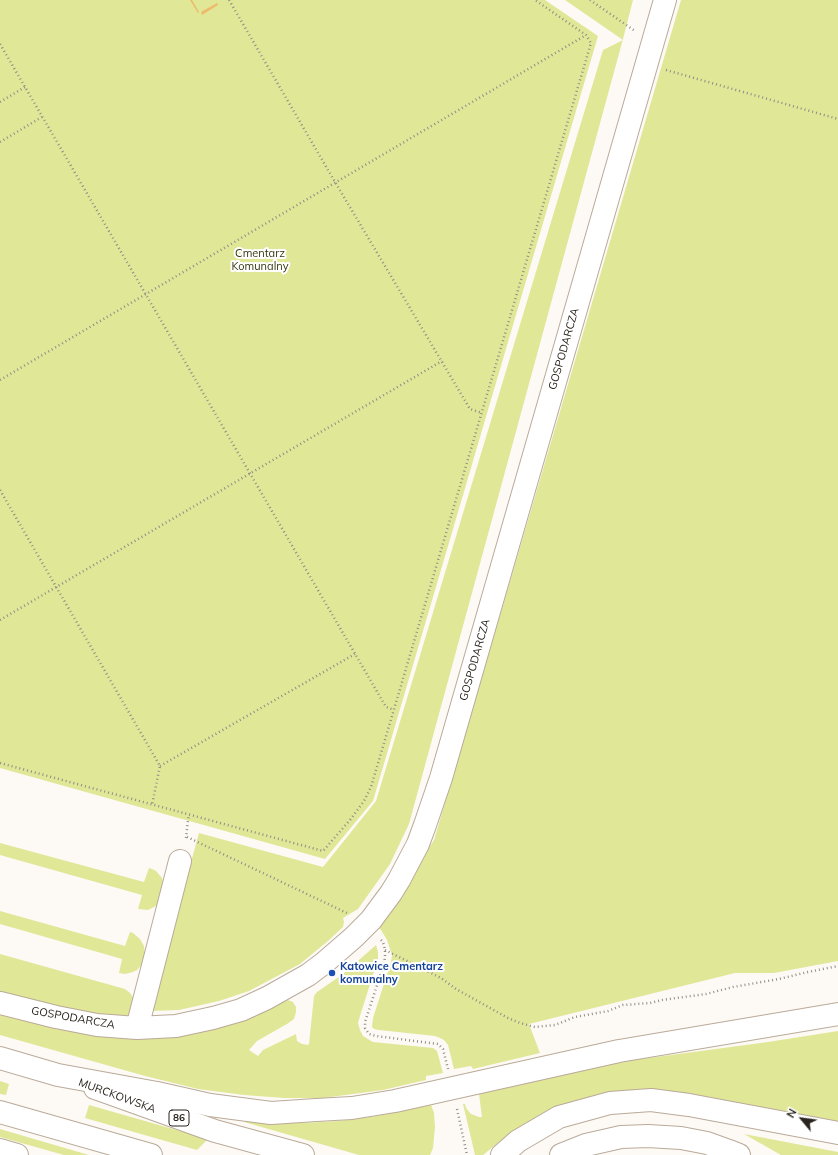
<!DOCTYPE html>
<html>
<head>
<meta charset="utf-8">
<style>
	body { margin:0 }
	#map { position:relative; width:838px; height:1155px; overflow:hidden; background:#fdfaf6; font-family:Mulish,sans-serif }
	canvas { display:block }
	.north { position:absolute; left:782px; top:1099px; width:40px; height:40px; -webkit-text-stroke:3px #fff; paint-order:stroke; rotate:299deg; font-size:11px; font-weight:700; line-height:16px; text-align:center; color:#29241d }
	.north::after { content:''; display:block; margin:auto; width:14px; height:18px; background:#29241d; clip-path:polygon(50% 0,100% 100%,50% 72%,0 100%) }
</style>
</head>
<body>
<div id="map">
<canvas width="838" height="1155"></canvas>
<div class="north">N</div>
</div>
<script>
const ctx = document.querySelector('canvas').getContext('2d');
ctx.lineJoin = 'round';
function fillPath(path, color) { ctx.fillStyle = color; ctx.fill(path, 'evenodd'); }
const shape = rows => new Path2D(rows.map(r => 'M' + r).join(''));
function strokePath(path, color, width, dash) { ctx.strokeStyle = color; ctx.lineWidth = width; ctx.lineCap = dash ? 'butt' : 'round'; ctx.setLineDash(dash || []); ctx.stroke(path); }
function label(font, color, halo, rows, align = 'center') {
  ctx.font = font + ' Mulish,sans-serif'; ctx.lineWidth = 4; ctx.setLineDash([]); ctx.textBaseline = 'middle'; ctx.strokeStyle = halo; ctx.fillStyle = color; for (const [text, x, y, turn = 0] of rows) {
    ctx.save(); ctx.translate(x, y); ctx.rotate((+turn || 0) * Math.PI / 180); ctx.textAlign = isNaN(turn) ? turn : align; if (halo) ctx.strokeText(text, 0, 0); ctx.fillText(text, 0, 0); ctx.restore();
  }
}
fillPath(shape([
	[0,0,545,0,598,36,373,801,325,859,0,768],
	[565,0,633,0,623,39,409,824,390,864,358,909,343,918,344,922,343,927,328,941,300,964,249,991,219,1001,179,1010,150,1011,199,833,323,867,376,801,603,50,623,40],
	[681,0,838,0,838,961,774,973,735,973,529,1024,540,1053,473,1069,471,1066,454,1069,448,1045,444,1040,440,1038,435,1036,379,1030,374,1029,372,1027,373,1018,391,962,392,955,387,940,381,930,378,927,434,840],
	[0,843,144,882,149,868,152,869,156,871,162,878,163,882,159,903,156,906,148,910,138,909,142,895,0,855],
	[0,911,125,946,130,932,133,933,140,939,144,946,145,955,144,962,137,970,133,972,125,974,119,973,122,959,0,924],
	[376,945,378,952,378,959,360,1016,358,1023,360,1030,363,1036,373,1042,433,1048,437,1051,443,1073,426,1076,426,1080,383,1090,323,1098,284,1098,244,1095,198,1089,145,1076,0,1035,0,1013,49,1026,251,1017,288,1000,293,1002,296,1007,296,1012,294,1019,287,1024,257,1041,249,1050,258,1056,263,1050,296,1034,297,1041,302,1044,308,1045,309,1044,314,996,317,992,343,974],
	[0,954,125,989,130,993,134,999,130,1014,125,1017,100,1015,0,994],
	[838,1031,838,1125,604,1094,583,1099,559,1106,533,1119,509,1134,483,1155,475,1155,463,1104,465,1104,466,1108,471,1114,479,1117,482,1117,479,1094,626,1061,768,1042],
	[0,1081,9,1084,6,1095,0,1094],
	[89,1105,208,1139,197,1150,85,1118],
	[431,1105,434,1113,435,1127,433,1148,430,1155,359,1155,244,1122,246,1121,282,1123,302,1123,339,1121,377,1116],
	[0,1129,58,1146,89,1155,64,1155,0,1137],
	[744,1134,838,1152,838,1155,781,1155]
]), '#e0e797');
fillPath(shape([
	[190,0,192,0,199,12,198,13],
	[217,3,218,5,202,15,201,12]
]), '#eeba6c');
const minor = shape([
	[0,1003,56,1017,97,1025,137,1028,176,1026,213,1018,241,1010,267,998,308,975,324,963,354,937,371,920,391,893,399,880,418,844,425,825,441,778,665,0],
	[137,1028,180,861]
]);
const major = shape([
	[95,1088,215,1131,303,1155]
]);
const highway = shape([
	[0,1058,58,1075,157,1093,210,1105,271,1113,316,1110,352,1108,395,1101,619,1051,838,1014],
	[0,1112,151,1155],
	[0,1150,17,1155],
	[502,1155,518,1141,559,1117,610,1103,651,1100,689,1105,838,1133],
	[561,1155,586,1145,621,1137,648,1136,681,1138,707,1143,729,1151,739,1155]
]);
strokePath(minor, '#baaa99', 24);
strokePath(major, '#baaa99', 24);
strokePath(highway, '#baaa99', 24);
strokePath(shape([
	[229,0,335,182,470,409,482,413],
	[590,0,635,31],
	[0,44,386,707,394,710],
	[666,70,838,119],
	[0,102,25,87],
	[0,142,42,117],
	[0,380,586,35],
	[0,490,160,766,152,805],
	[0,620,442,361],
	[0,763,323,851,350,820,364,801,371,787,591,43,586,35,535,0],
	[160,766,355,654],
	[187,837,349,914],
	[186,838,188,820,189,815],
	[381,940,383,942,385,950,385,957,384,964,365,1022,365,1028,369,1034,376,1036,438,1044,443,1049,448,1069],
	[385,950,441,978,456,989,508,1018,520,1023,535,1027,555,1025,575,1017,608,1011,623,1005,650,1003,662,1000,706,994,733,987,779,979,808,972,838,966],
	[457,1109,467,1155]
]), '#918d87', 2.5, [1, 3]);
strokePath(minor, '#fff', 22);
strokePath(major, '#fff', 22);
strokePath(highway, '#fff', 22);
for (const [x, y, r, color] of [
	[332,973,4,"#1a4fb4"]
]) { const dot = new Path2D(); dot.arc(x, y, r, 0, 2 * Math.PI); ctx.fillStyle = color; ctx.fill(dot); strokePath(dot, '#fff', 1.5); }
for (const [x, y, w] of [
	[179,1118,20]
]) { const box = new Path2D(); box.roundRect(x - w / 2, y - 8, w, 16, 3); ctx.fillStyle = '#fff'; ctx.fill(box); strokePath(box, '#29241d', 1); }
label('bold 10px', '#29241d', null, [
	["86",179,1118]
]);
label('11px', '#353711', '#fff', [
	["Cmentarz",260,254],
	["Komunalny",260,267]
]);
label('11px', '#29241d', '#fff', [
	["GOSPODARCZA",564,349,-74],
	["GOSPODARCZA",475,660,-74],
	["GOSPODARCZA",73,1018,10],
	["MURCKOWSKA",117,1096,20]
]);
label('bold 11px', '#164399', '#fff', [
	["Katowice Cmentarz",340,967],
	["komunalny",340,980]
], 'left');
</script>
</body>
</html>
